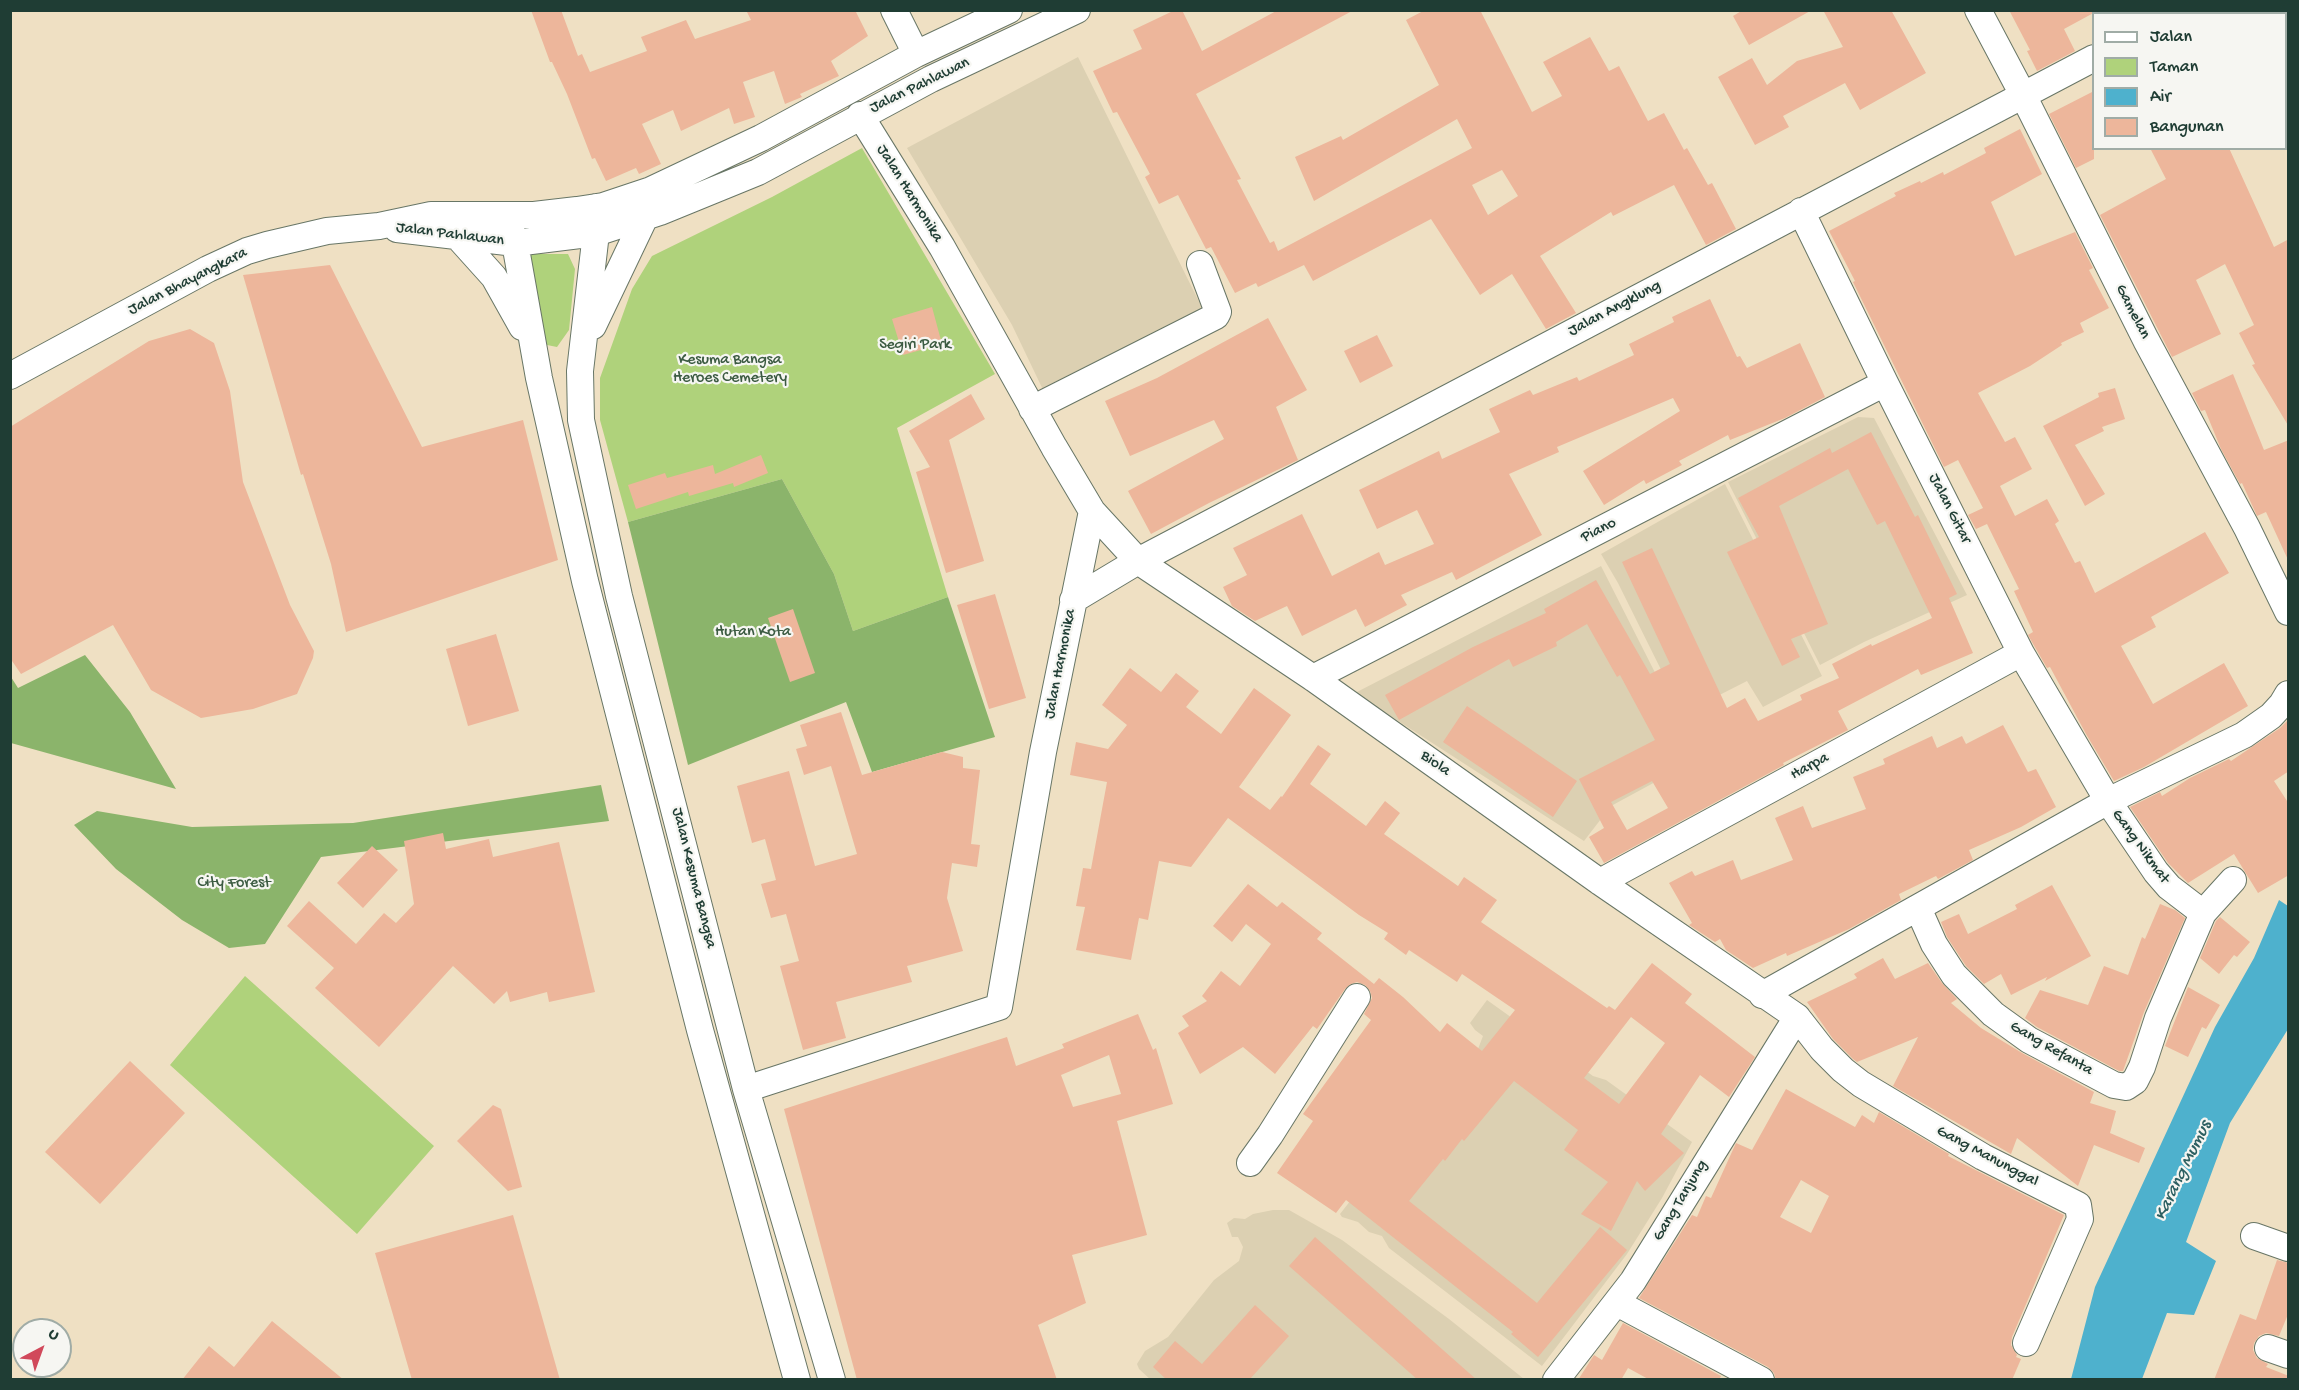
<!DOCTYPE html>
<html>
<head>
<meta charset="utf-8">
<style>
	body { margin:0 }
	#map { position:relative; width:2299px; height:1390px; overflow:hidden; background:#efe0c3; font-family:"Gochi Hand",sans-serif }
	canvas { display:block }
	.frame { position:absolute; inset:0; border:12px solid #1f3d34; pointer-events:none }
	.legend { position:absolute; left:2092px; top:12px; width:195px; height:138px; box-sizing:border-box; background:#f6f6f2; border:2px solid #a0aca6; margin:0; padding:8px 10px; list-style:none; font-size:18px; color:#1f3d34 }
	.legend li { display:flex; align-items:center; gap:12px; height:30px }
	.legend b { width:30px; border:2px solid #a0aca6 }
	.north { position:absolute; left:12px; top:1318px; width:60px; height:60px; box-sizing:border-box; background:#f6f6f2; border:2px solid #a0aca6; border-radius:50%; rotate:41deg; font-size:16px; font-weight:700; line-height:24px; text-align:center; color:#1f3d34 }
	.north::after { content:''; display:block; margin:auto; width:21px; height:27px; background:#d1495b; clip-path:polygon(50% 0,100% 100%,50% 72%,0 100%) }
</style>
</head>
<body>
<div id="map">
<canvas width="2299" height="1390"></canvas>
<div class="frame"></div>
<ul class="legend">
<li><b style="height:8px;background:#fff"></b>Jalan</li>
<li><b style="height:16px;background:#afd27b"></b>Taman</li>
<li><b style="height:16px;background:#4eb1cd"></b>Air</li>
<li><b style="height:16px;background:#edb69b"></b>Bangunan</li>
</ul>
<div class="north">U</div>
</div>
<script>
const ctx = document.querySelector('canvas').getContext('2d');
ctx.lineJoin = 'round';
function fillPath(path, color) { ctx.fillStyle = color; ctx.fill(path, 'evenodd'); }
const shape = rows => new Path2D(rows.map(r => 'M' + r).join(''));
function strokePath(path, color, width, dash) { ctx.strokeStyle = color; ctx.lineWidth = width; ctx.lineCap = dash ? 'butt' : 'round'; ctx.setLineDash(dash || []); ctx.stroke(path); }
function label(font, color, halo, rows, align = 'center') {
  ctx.font = font + ' "Gochi Hand",sans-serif'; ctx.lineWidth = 4.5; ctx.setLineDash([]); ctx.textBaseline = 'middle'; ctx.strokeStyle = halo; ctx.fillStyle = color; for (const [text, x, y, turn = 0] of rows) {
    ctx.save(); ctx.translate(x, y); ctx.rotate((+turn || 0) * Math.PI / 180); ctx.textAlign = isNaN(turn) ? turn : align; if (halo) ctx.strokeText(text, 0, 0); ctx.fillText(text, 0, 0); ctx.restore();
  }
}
fillPath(shape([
	[1078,57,1207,318,1046,396,1012,325,907,148],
	[1858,417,1874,418,1967,595,1864,642,1820,665,1728,482],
	[1725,484,1822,676,1763,707,1747,681,1688,711,1682,712,1618,583,1601,554],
	[1601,566,1677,716,1681,768,1611,806,1584,841,1355,693],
	[1487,1000,1593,1076,1606,1080,1692,1142,1662,1198,1627,1254,1542,1366,1389,1248,1382,1236,1369,1232,1358,1222,1342,1217,1340,1214,1405,1131,1478,1049,1483,1036,1475,1030,1470,1023],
	[1273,1210,1289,1210,1342,1240,1449,1319,1524,1379,1151,1380,1139,1369,1137,1364,1145,1351,1168,1337,1214,1280,1239,1261,1243,1247,1238,1237,1232,1237,1227,1223,1234,1218,1245,1219,1253,1214]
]), '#dcd0b2');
fillPath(shape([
	[862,148,995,374,897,428,948,597,853,631,834,574,782,479,628,522,600,420,600,378,632,289,652,256,772,197],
	[527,254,568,254,575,269,569,330,557,347,542,344],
	[245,976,434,1146,357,1234,170,1065]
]), '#afd27b');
fillPath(shape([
	[782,479,834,574,853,631,948,597,995,737,872,772,846,702,688,765,628,522],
	[85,655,130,712,176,789,11,743,11,677,18,688],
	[601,785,609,821,321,857,265,944,229,948,182,920,116,869,74,825,97,811,192,827,353,823]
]), '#8bb46b');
fillPath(shape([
	[2279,900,2288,906,2288,1029,2230,1123,2186,1242,2216,1261,2194,1315,2167,1313,2142,1379,2071,1379,2095,1287,2215,1027,2254,958]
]), '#4eb1cd');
fillPath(shape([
	[531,10,561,10,578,56,582,54,590,72,647,51,641,37,686,20,695,39,751,20,746,10,855,10,868,36,831,61,839,76,800,94,802,97,785,104,774,71,743,82,755,117,734,124,729,108,681,131,673,110,642,124,661,164,639,174,636,168,606,181,595,158,592,159,567,94,552,62,550,62],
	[1175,10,1182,10,1202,51,1278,10,1354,10,1196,94,1241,179,1237,180,1270,243,1274,241,1278,251,1472,148,1457,119,1314,201,1295,157,1341,136,1343,140,1439,85,1406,20,1425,10,1480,10,1532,112,1562,96,1543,62,1590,37,1609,71,1619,66,1648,121,1664,113,1684,150,1687,148,1708,185,1712,183,1736,229,1706,245,1674,185,1613,216,1611,212,1540,256,1576,313,1546,329,1512,274,1480,295,1431,219,1313,281,1304,265,1258,287,1256,283,1235,293,1211,247,1206,249,1178,195,1159,204,1145,177,1150,174,1117,112,1113,113,1093,71,1142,49,1133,30],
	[1502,170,1518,196,1488,215,1472,185],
	[1743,10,1812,10,1749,45,1733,16],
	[1823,10,1891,10,1926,73,1860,110,1845,83,1783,116,1789,127,1755,145,1718,77,1752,58,1767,85,1797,61,1843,47],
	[2009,10,2099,10,2064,29,2075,51,2037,71,2027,51,2030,50],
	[2094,91,2094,159,2076,168,2049,114],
	[2020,129,2042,174,1991,202,2015,256,2075,232,2093,268,2089,270,2109,308,2080,323,2084,332,2061,343,2062,345,2030,366,1978,393,2005,442,2015,437,2032,469,2000,486,2015,516,2047,499,2059,521,2055,524,2075,563,2080,561,2095,593,2205,532,2229,573,2151,617,2156,627,2121,646,2153,704,2224,663,2248,706,2144,767,2114,781,2086,734,2050,667,2047,668,2028,635,2033,632,2014,591,2019,589,1987,524,1976,529,1968,515,1983,508,1958,460,1944,467,1853,282,1855,281,1829,231,1896,196,1894,193,1920,181,1921,183,1943,172,1944,175,1986,153,1984,148],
	[2150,148,2229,148,2274,247,2289,239,2289,427,2252,365,2255,364,2239,333,2254,325,2225,264,2196,280,2221,334,2172,357,2100,215,2166,179],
	[330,265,422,447,523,420,558,560,346,632,331,564,303,474,301,475,243,275],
	[1710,299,1737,357,1740,356,1747,368,1800,343,1825,397,1785,418,1730,440,1728,435,1679,461,1682,465,1646,484,1644,480,1604,505,1583,471,1680,411,1673,398,1557,447,1559,452,1509,474,1542,535,1456,580,1452,572,1401,595,1407,605,1365,627,1356,609,1302,636,1287,606,1255,621,1232,606,1223,587,1247,575,1233,548,1302,514,1332,576,1379,552,1385,565,1434,544,1417,510,1377,529,1359,490,1439,451,1442,459,1500,432,1489,409,1530,390,1533,395,1577,377,1579,381,1634,355,1629,344,1674,322,1672,317],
	[932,307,942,344,903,355,892,319],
	[1268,318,1307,390,1276,407,1298,460,1209,503,1151,534,1128,491,1224,439,1214,420,1130,456,1105,401,1157,378],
	[190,329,214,343,230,391,243,482,290,605,314,651,313,658,297,694,253,709,201,718,151,690,113,625,21,674,10,658,10,427,149,341],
	[1377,335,1393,366,1360,383,1344,351],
	[2233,374,2264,450,2289,440,2289,562,2266,512,2257,516,2242,483,2240,484,2221,449,2205,410,2201,411,2192,393],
	[2115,388,2125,419,2102,427,2104,431,2075,445,2105,494,2085,506,2043,426,2099,397,2098,393],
	[971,394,985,419,949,440,984,561,946,573,916,472,930,467,909,431],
	[1871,432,1915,517,1918,515,1957,594,1949,598,1973,653,1921,675,1918,669,1838,711,1848,730,1783,763,1784,765,1604,863,1589,837,1604,828,1579,779,1655,740,1620,675,1617,677,1587,624,1556,642,1557,646,1513,667,1509,659,1399,720,1385,695,1473,647,1546,613,1544,609,1596,580,1650,674,1670,664,1622,562,1652,548,1727,708,1745,698,1758,721,1802,700,1800,695,1839,678,1832,664,1871,644,1872,646,1932,618,1885,521,1877,525,1848,469,1779,506,1828,624,1791,639,1800,657,1782,666,1727,552,1759,537,1738,498,1830,448,1832,453],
	[1652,781,1668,808,1627,830,1611,802],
	[761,455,768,473,734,487,733,483,689,496,688,492,636,509,628,485,665,473,667,478,713,465,715,474],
	[995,594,1026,698,989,709,957,605],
	[793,609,815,673,790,682,768,618],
	[496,634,519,711,468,726,446,649],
	[1130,668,1161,692,1176,673,1199,691,1186,707,1221,734,1254,688,1291,715,1239,787,1270,810,1281,796,1282,797,1318,745,1331,754,1310,784,1366,826,1385,801,1400,813,1384,834,1458,886,1464,877,1497,900,1481,922,1607,1008,1609,1006,1615,1010,1652,963,1692,994,1685,1003,1755,1057,1729,1097,1700,1075,1661,1134,1684,1153,1645,1191,1637,1181,1611,1231,1581,1214,1608,1182,1564,1150,1578,1130,1514,1081,1464,1141,1462,1139,1445,1161,1443,1159,1409,1201,1537,1303,1600,1227,1627,1250,1538,1357,1511,1334,1513,1332,1346,1200,1336,1213,1277,1173,1313,1121,1303,1114,1371,1020,1364,1014,1372,998,1370,991,1365,985,1357,982,1351,984,1345,989,1317,1029,1313,1026,1275,1074,1243,1047,1200,1074,1178,1033,1189,1026,1182,1016,1207,1001,1202,996,1221,971,1240,986,1271,944,1246,924,1232,942,1213,926,1248,884,1277,907,1282,902,1322,933,1317,939,1374,984,1379,978,1403,997,1440,1032,1447,1023,1482,1051,1515,1010,1462,974,1457,982,1409,950,1406,955,1384,939,1388,933,1359,915,1228,818,1191,867,1159,861,1148,920,1139,918,1131,960,1076,950,1085,907,1076,906,1083,868,1091,869,1107,782,1070,775,1076,742,1108,749,1127,725,1102,705],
	[1631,1017,1665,1043,1619,1104,1584,1078],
	[1467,706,1577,781,1553,817,1443,742],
	[841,712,862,775,942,752,963,757,963,768,980,770,971,844,980,845,977,867,952,863,947,898,963,951,907,966,912,982,836,1002,846,1038,803,1050,780,966,799,961,786,914,771,918,761,884,776,880,765,839,752,843,737,786,789,771,815,866,857,854,831,766,804,775,796,749,807,746,800,725],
	[2289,719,2289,771,2274,781,2289,804,2289,875,2258,893,2234,854,2188,883,2168,863,2130,807,2160,792,2162,796,2190,778,2229,759,2231,761,2280,728],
	[2003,725,2028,772,2036,769,2056,807,2021,827,1969,850,1973,860,1938,879,1936,876,1899,894,1901,900,1849,929,1787,956,1786,953,1753,968,1726,950,1720,939,1715,942,1689,925,1692,923,1669,883,1692,871,1695,876,1733,860,1741,880,1793,860,1775,818,1803,806,1812,828,1866,809,1853,777,1885,764,1883,759,1932,736,1937,748,1962,736,1966,744],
	[443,833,446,849,489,839,493,857,559,842,595,992,549,1002,547,992,510,1002,507,991,494,1004,453,966,379,1047,315,988,334,968,287,926,309,901,356,944,384,913,396,923,414,904,404,841],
	[372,846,398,870,363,908,337,883],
	[2052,885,2091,956,2045,981,2047,977,2011,995,2001,974,1984,984,1966,966,1947,937,1941,922,1959,914,1968,934,2017,909,2015,905],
	[2160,904,2175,910,2185,918,2144,1012,2123,1071,2119,1071,2037,1027,2025,1018,2040,990,2088,1005,2104,966,2128,975,2142,937,2145,939],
	[2220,917,2250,942,2237,957,2234,955,2219,974,2200,958,2216,921],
	[1883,958,1895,979,1928,963,1942,983,1957,999,1951,1003,1981,1028,2022,1053,2094,1092,2090,1103,2116,1111,2110,1133,2145,1148,2139,1163,2094,1145,2078,1186,2017,1138,2011,1154,1893,1086,1918,1037,1857,1062,1853,1059,1833,1039,1807,1002,1857,978,1854,974],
	[2188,987,2220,1005,2206,1029,2202,1027,2188,1057,2165,1046],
	[1138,1014,1153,1050,1156,1048,1173,1104,1117,1121,1147,1235,1072,1255,1086,1303,1038,1325,1057,1380,857,1380,784,1109,1007,1037,1016,1066,1064,1048,1062,1044],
	[1109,1055,1121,1094,1073,1107,1061,1075],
	[130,1061,185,1113,100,1204,45,1152],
	[1786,1089,1855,1127,1862,1115,1874,1123,1879,1112,1949,1154,1948,1156,2064,1215,2012,1337,2011,1345,2017,1355,2016,1357,2021,1359,2012,1380,1776,1380,1774,1373,1768,1367,1639,1298,1692,1215,1697,1217,1706,1196,1711,1198,1736,1143,1752,1150],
	[1801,1180,1829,1196,1811,1233,1780,1217],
	[493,1105,501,1109,522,1187,508,1191,457,1141],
	[513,1215,560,1380,412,1380,375,1253],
	[1315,1237,1477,1380,1418,1380,1289,1266],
	[2277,1260,2289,1263,2289,1312,2279,1336,2266,1333,2259,1336,2254,1343,2253,1350,2257,1358,2268,1364,2266,1367,2289,1376,2289,1380,2214,1380,2240,1314,2256,1320],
	[1255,1305,1289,1336,1249,1380,1167,1380,1153,1367,1175,1341,1202,1364],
	[272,1321,344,1380,182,1380,209,1346,234,1367],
	[1623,1323,1721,1376,1719,1380,1650,1380,1628,1368,1621,1380,1578,1380,1594,1355,1602,1360]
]), '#edb69b');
const minor = shape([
	[894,10,916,54],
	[1978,10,2023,95,2146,340,2247,528,2288,612],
	[2225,10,2227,14],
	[2178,14,2183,10],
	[2286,128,2288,134],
	[596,207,596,233,580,371,581,420,619,596,746,1089,832,1380],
	[1801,211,1885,383,2021,653,2108,801,2156,872,2169,887,2203,913],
	[507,216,515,243,539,378,585,581,700,1030,797,1380],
	[397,229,515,243,596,233,660,212,758,172,931,79,1077,10],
	[458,237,494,277,522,327],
	[593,326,646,215],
	[10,376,208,269,247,251,267,245,327,231,379,226,431,215,534,215,577,210,603,206,651,190,761,138,916,54,1009,10],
	[1032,409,1216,316,1218,312,1200,264],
	[1092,511,1138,561,1313,678,1600,882,1797,1017,1822,1049,1843,1070,1861,1084,1983,1157,2078,1205,2080,1219,2026,1343],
	[1073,600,1138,561,2094,58],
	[1313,678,1885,383],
	[1600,882,2021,653],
	[1918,908,1934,944,1954,975,1993,1014,2029,1040,2114,1085,2126,1087,2135,1081,2142,1067,2158,1018,2203,913,2233,880],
	[1762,995,2108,801,2244,735,2271,716,2282,704,2288,694],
	[746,1089,999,1007,1043,752,1092,511,1054,447,942,247,860,115],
	[1250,1163,1270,1135,1357,997],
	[2254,1236,2288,1248],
	[1617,1303,1761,1380],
	[2268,1348,2288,1355],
	[1556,1380,1633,1281,1797,1017]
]);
strokePath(minor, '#687666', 28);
strokePath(minor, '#fff', 26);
label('16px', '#1f3d34', '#f6f6f2', [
	["Jalan Pahlawan",920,86,-26],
	["Jalan Harmonika",909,194,58],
	["Jalan Pahlawan",450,235,7],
	["Jalan Bhayangkara",188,282,-27],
	["Jalan Angklung",1615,309,-28],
	["Gamelan",2132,312,63],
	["Jalan Gitar",1949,509,63],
	["Piano",1599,531,-27],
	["Jalan Harmonika",1061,664,-79],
	["Biola",1435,764,35],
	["Harpa",1810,767,-28],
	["Gang Nikmat",2140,847,54],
	["Jalan Kesuma Bangsa",693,878,76],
	["Gang Refanta",2051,1049,30],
	["Gang Manunggal",1987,1157,28],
	["Gang Tanjung",1681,1201,-59]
]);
label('16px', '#3c5b42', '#f6f6f2', [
	["Segiri Park",915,346],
	["Kesuma Bangsa",730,361],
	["Heroes Cemetery",730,379],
	["Hutan Kota",753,633],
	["City Forest",234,884]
]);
label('italic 18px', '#2d6062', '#f6f6f2', [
	["Karang Mumus",2184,1171,-64]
]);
</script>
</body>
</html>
